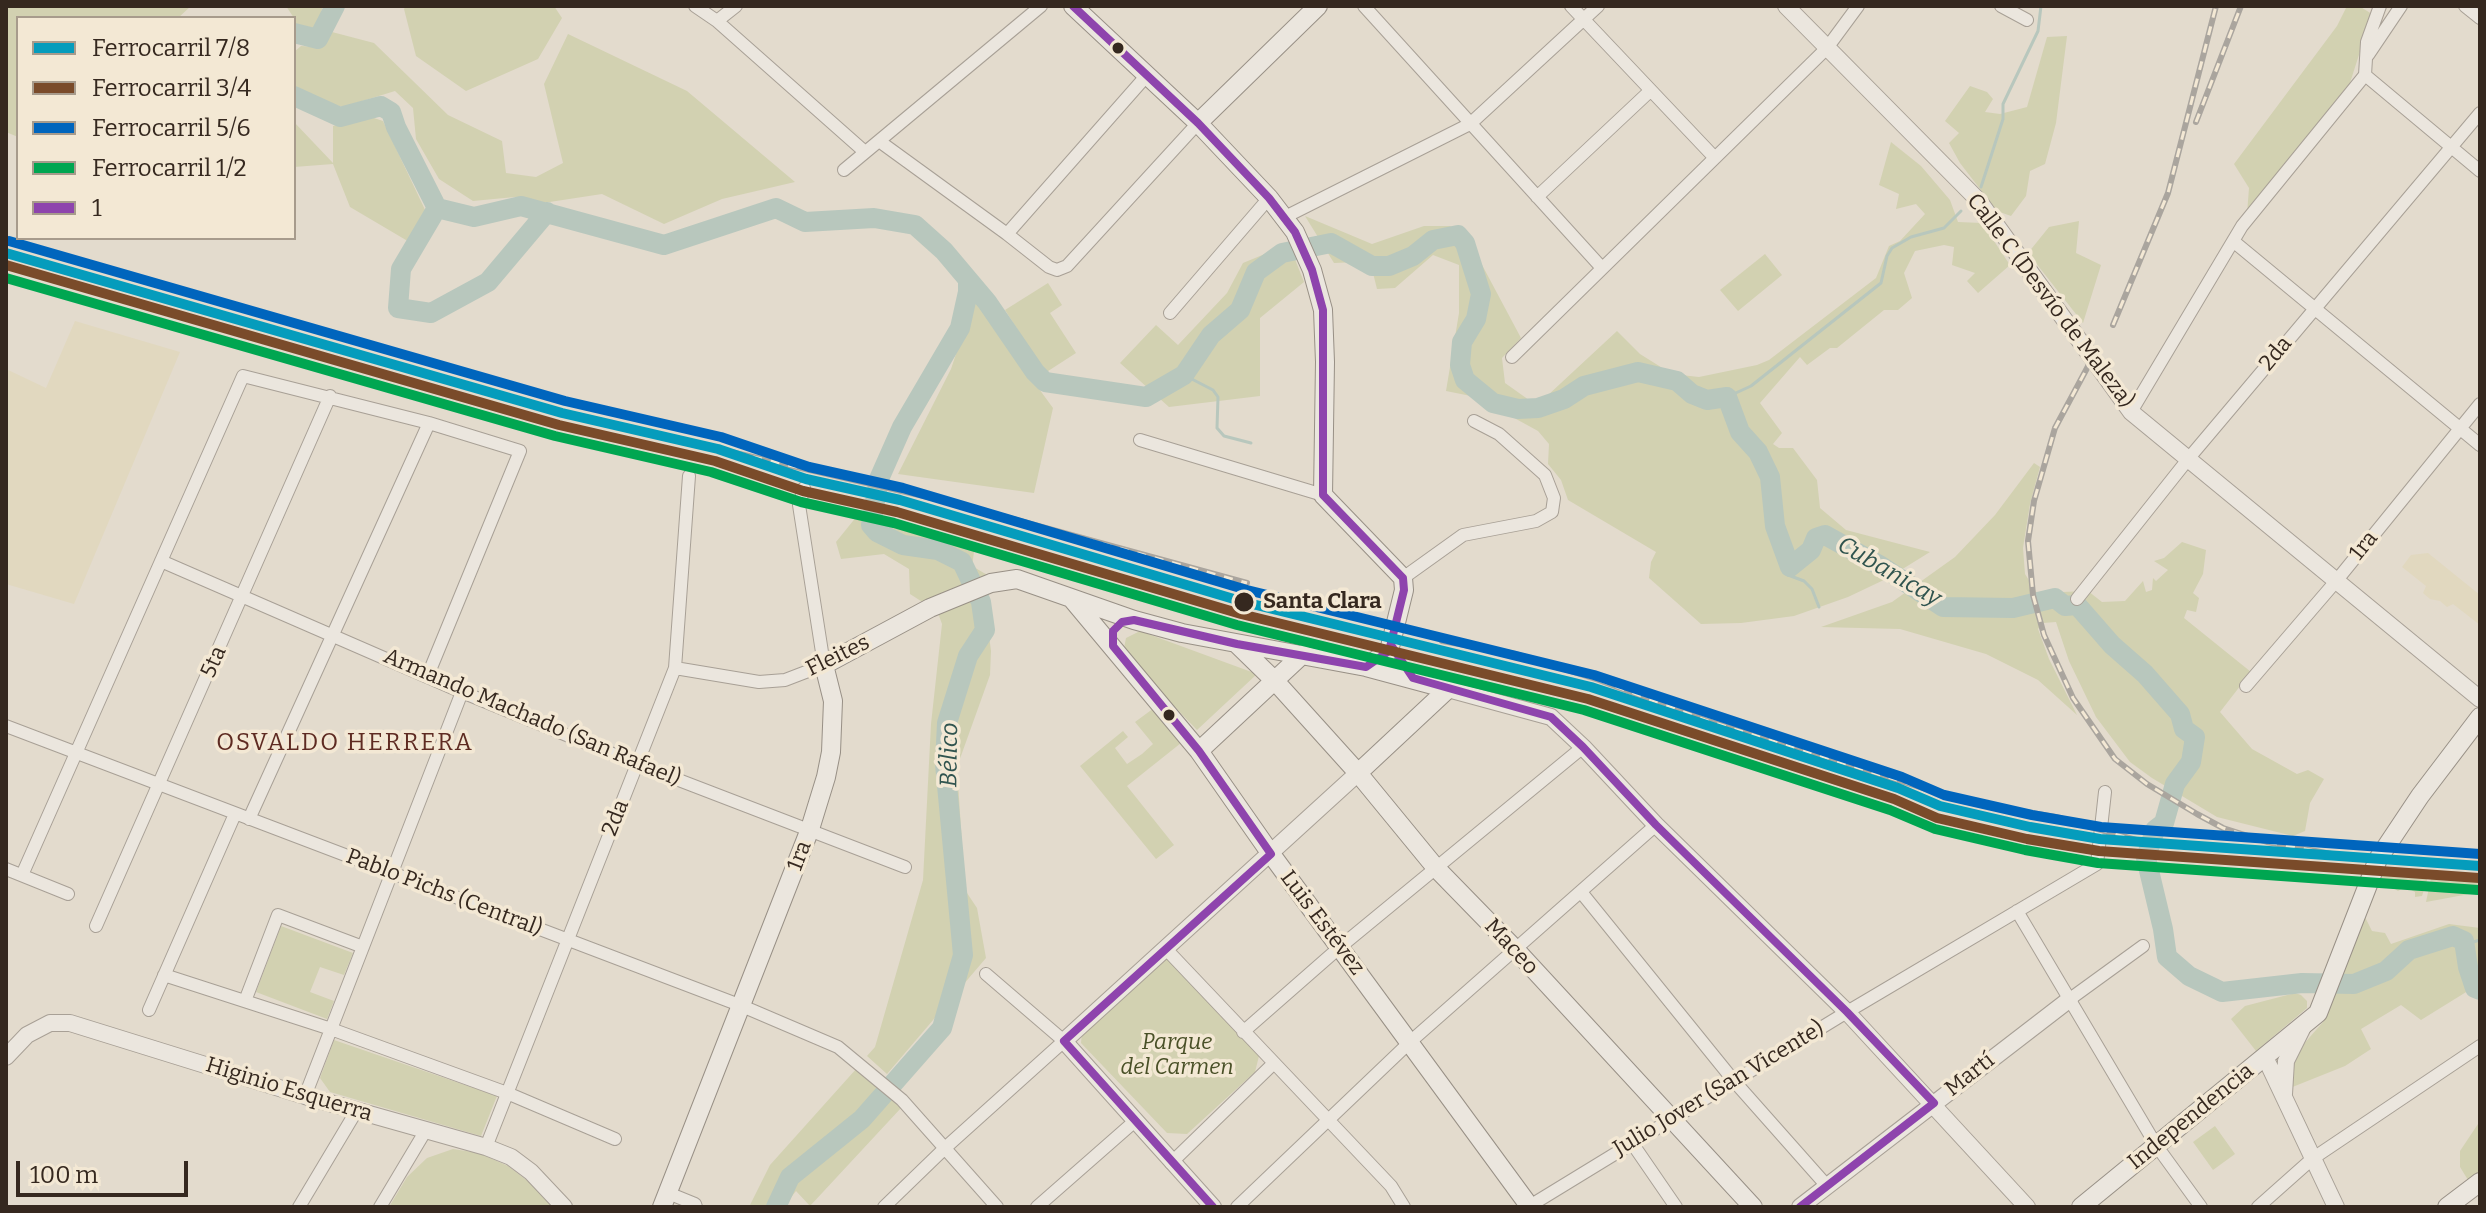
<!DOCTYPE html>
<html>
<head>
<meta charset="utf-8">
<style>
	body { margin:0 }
	#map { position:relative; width:2486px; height:1213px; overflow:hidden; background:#e3dbcd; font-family:Bitter,serif }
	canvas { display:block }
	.frame { position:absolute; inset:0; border:8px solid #35281f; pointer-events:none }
	.legend { position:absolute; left:16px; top:16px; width:280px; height:224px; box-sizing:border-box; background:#f3e8d4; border:2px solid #a79b8c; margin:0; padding:10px 14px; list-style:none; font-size:24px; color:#35281f }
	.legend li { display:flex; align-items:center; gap:16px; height:40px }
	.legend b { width:40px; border:2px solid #a79b8c }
	.scale { position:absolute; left:16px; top:1161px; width:172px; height:36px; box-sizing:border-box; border:4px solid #35281f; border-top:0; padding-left:10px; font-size:24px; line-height:28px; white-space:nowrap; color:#35281f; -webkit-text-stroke:6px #f3e8d4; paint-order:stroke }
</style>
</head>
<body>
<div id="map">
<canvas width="2486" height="1213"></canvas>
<div class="frame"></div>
<ul class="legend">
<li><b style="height:10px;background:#059cbc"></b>Ferrocarril 7/8</li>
<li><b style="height:10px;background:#7a4b2a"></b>Ferrocarril 3/4</li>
<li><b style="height:10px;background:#0065bd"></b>Ferrocarril 5/6</li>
<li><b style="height:10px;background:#00a651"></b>Ferrocarril 1/2</li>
<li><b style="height:10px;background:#8e44ad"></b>1</li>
</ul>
<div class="scale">100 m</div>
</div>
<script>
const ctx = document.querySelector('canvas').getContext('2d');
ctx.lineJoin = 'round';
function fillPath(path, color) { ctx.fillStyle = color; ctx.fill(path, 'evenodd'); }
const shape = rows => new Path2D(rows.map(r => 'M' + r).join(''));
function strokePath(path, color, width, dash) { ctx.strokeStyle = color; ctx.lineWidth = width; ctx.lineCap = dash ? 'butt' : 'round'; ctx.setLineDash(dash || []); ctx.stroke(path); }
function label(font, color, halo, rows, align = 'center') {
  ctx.font = font + ' Bitter,serif'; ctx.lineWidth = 7; ctx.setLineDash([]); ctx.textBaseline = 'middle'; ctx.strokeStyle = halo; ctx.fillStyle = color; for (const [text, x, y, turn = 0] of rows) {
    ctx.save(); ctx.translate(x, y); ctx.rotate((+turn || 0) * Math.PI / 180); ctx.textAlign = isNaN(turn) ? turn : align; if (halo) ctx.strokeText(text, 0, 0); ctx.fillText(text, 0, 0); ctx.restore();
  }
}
fillPath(shape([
	[75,321,180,352,74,604,6,584,6,369,46,388],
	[2428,553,2480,595,2480,625,2453,604,2447,607,2440,601,2430,599,2423,593,2426,586,2402,567,2411,555]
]), '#e1d8bf');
fillPath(shape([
	[6,6,191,6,178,18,18,18,18,137,6,132],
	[286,6,323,6,315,33,294,23,294,18],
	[406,6,554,6,562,18,538,59,466,91,416,56,404,9],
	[2347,6,2359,6,2372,14,2349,86,2247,214,2249,188,2234,164,2337,26],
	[332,32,374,43,448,115,502,141,506,173,536,177,563,163,544,84,568,34,687,91,795,182,722,199,664,224,602,194,543,203,515,197,473,201,439,179,416,139,413,108,395,91,343,107,315,100,294,86,294,52,301,46,318,47],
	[2067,36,2056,123,2045,164,2030,171,2026,196,2011,216,1997,211,1960,163,1949,143,1959,133,1945,121,1970,86,1987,92,1993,99,1985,112,2000,114,2027,107,2047,37],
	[368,116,383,121,427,214,411,243,350,207,333,164,294,167,294,122,333,163,333,126],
	[1891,142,1921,166,1950,200,1958,222,1982,223,2010,265,1978,293,1967,281,1975,273,1952,265,1954,247,1944,245,1915,251,1904,273,1912,298,1898,310,1884,310,1837,348,1830,348,1807,365,1800,357,1760,403,1782,433,1773,444,1779,448,1793,448,1817,480,1820,508,1846,530,1930,552,1888,578,1848,597,1794,616,1741,623,1701,624,1649,578,1651,562,1656,552,1568,500,1561,480,1548,464,1549,444,1538,431,1476,397,1446,391,1459,313,1459,265,1433,255,1395,288,1377,289,1373,273,1357,262,1334,263,1305,216,1372,244,1424,226,1450,226,1465,233,1521,338,1502,358,1505,383,1529,400,1547,396,1617,331,1640,354,1672,374,1699,377,1757,365,1769,360,1876,278,1889,246,1900,241,1925,214,1916,204,1896,209,1899,194,1879,185],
	[2079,221,2076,253,2101,265,2083,323,2028,253,2049,227],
	[1289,244,1304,282,1260,318,1260,396,1169,407,1120,363,1156,325,1178,345,1227,293,1243,263],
	[1765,254,1782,275,1738,311,1720,290],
	[1048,283,1062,305,1050,313,1076,353,1045,373,1005,310],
	[974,300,1053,408,1034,493,898,474,951,369],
	[2034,463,2040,467,2030,504,2023,548,2025,574,2037,593,2088,591,2102,602,2125,601,2143,581,2146,592,2152,590,2153,578,2156,581,2168,570,2154,561,2164,558,2182,542,2206,550,2203,574,2193,593,2199,598,2196,612,2187,610,2184,618,2251,672,2220,712,2252,749,2297,774,2308,770,2324,779,2310,803,2305,831,2293,836,2217,817,2152,778,2130,762,2096,717,2069,661,2056,622,2043,623,2038,629,2049,659,2077,715,2038,680,1986,654,1900,629,1821,627,1892,602,1955,557,1995,515],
	[857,516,975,545,972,566,989,576,924,603,910,594,909,569,884,554,841,559,836,542],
	[984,596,991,651,990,675,957,767,965,890,977,908,986,958,887,1074,867,1056,875,1047,923,880,931,724,942,624,938,613],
	[1140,631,1257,674,1197,730,1123,653,1126,638],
	[1154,708,1181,743,1127,786,1174,845,1156,859,1080,766,1123,731,1128,737,1115,748,1127,764,1142,754,1153,744,1135,722],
	[2391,867,2480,882,2480,892,2426,902,2431,878,2428,877,2422,896,2415,897,2415,892,2405,887,2398,891,2388,885,2382,888,2378,884,2384,870],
	[2365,917,2372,931,2385,933,2391,944,2449,924,2480,928,2480,992,2471,989,2421,1020,2401,1005,2361,1029,2371,1049,2345,1066,2290,1088,2295,1054,2323,1022],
	[281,926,353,953,344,975,320,967,310,992,334,1001,327,1019,256,992],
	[1172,958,1259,1056,1255,1072,1187,1134,1167,1133,1081,1043,1082,1033,1162,959],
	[2295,993,2301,995,2307,1001,2307,1008,2256,1051,2231,1019,2245,1006],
	[334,1040,497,1096,481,1136,330,1092,320,1078],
	[857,1068,901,1108,810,1206,796,1191,789,1200,787,1207,749,1207,770,1165],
	[2480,1121,2480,1171,2468,1180,2460,1167,2460,1151],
	[2215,1126,2235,1154,2213,1170,2193,1142],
	[453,1149,479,1153,508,1166,533,1185,553,1207,389,1207,407,1177,427,1158]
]), '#d2d1b1');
strokePath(shape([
	[1981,187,2003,119,2003,104,2038,31,2041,6],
	[1184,375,1213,390,1218,397,1217,428,1224,436,1251,443],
	[1727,397,1751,386,1881,283,1887,256,1892,248,1911,237,1944,228,1961,211],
	[1790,567,1788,575,1804,581,1812,589,1819,607],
	[2473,942,2480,940]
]), '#b8c7bd', 3);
strokePath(shape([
	[294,33,318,39,335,6],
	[294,96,340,117,381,106,391,112,396,127,437,208,474,217,521,206,664,245,776,208,805,222,874,218,915,225,944,251,987,302,1035,372,1045,382,1146,397,1184,375,1211,335,1240,310,1256,272,1282,253,1331,243,1372,266,1389,266,1413,256,1433,240,1458,235,1465,243,1481,294,1476,319,1462,342,1460,365,1465,380,1493,403,1518,409,1538,408,1564,399,1584,386,1638,372,1677,381,1692,394,1707,400,1727,397,1740,432,1758,452,1770,477,1775,526,1790,567,1811,550,1816,538,1825,535,1881,566,1943,607,2013,608,2055,598,2065,606,2077,605,2112,645,2145,674,2180,714,2184,729,2195,737,2191,762,2175,784,2164,823,2155,830,2146,858,2163,929,2167,957,2189,976,2222,992,2302,983,2354,984,2386,971,2409,950,2453,936,2464,941,2468,967,2475,988,2480,990],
	[437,208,401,269,398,308,431,313,488,282,547,212],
	[776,1207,790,1177,862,1119,942,1028,963,955,945,764,947,723,968,656,985,630,981,602,962,562,938,550,903,545,877,532,871,525,879,479,902,427,960,328,968,292,968,280]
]), '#b8c7bd', 20);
const minor = shape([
	[695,6,717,21,865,152],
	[1364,6,1602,268],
	[1571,6,1715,158],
	[2001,6,2027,20],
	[2465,6,2480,18],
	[717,21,736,6],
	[2368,55,2401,6],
	[2365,75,2480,171],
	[879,141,1007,234,1049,267,1057,270,1067,266,1198,123],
	[844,170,1041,6],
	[1537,197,1650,91],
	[1285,217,1470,124,1598,6],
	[1007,234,1148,74],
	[2233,241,2480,445],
	[1170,313,1269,198],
	[1512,357,1827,48,1858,6],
	[2131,412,2242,226,2365,75,2367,42,2380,6],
	[1140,440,1323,495],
	[161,561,462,692,637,764,905,867],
	[1403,578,1463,535,1536,521,1552,512,1554,498,1545,475,1499,434,1474,421],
	[2077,599,2189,458,2480,113],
	[675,668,759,682,785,680,824,665,799,505,804,488],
	[2246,686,2337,580,2480,404],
	[6,726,742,1006,838,1047,902,1100,997,1207],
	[249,819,429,423],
	[6,869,68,894],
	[22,875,243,376,429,423,520,451,428,675],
	[1581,892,1734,1081,1827,1186],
	[2017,911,2156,1145,2201,1207],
	[96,926,330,396],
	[1166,949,1391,1186,1404,1207],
	[164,975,331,1029,507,1093,615,1139],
	[2070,999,2143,946],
	[245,1001,278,915,363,947],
	[149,1010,235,814],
	[1243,1032,1340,947,1583,747],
	[305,1096,462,692],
	[1632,1143,1676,1207],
	[486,1147,675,668,689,476],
	[1171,1163,1273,1064],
	[668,1193,695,1204,696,1207],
	[299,1207,357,1110],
	[380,1207,426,1130],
	[884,1207,945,1148,1064,1041,986,974],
	[1037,1207,1135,1121],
	[1237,1207,1410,1042,1656,825],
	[1528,1207,1847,1012,2097,864,2105,792],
	[2258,1207,2312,1159,2480,1046]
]);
const tertiary = shape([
	[1786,6,1979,201,2131,412,2480,699],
	[1448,689,1551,717,1583,747,1656,825,1847,1012,2027,1207],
	[6,1057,27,1035,50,1023,70,1023,305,1096,486,1147,511,1157,531,1172,564,1207],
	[2265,1057,2336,1207],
	[2284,1094,2286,1061,2302,1029],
	[1213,1207,1064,1041,1358,773],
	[1800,1207,2070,999]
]);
const secondary = shape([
	[1073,6,1198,123,1269,198,1295,232,1312,270,1323,310,1325,362,1323,495,1403,578,1404,590,1389,651,1366,667],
	[1198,123,1318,6],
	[1072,599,1199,751,1271,854,1530,1207],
	[1237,644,1275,681,1358,773,1436,868,1515,949,1753,1207],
	[1199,751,1303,654],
	[662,1207,810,829,826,777,831,752,833,701,824,665,930,608,991,583,1017,579,1134,620,1182,633,1366,667,1448,689,1358,773],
	[2081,1207,2318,1013,2378,859,2420,796,2480,717],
	[2447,1207,2480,1182]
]);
strokePath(minor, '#a8a096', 14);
strokePath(tertiary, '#a8a096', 18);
strokePath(secondary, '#989086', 20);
strokePath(minor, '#ebe6de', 12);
strokePath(tertiary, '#ebe6de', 16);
strokePath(secondary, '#ebe6de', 18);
const rail = shape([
	[2196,122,2241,6],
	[2113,325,2168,193,2216,6],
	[2093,357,2055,428,2034,501,2028,541,2033,595,2044,635,2073,698,2115,759,2147,784,2197,814,2223,828,2267,842,2342,856],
	[718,449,954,503,1247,583],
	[1442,641,1516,654,1599,680,1705,720,1942,794,2007,809,2056,817,2136,840]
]);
strokePath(rail, '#aaa59e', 6);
strokePath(rail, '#f3e8d4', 3, [9]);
strokePath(shape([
	[1073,6,1198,123,1269,198,1295,232,1312,270,1323,310,1323,495,1403,578,1404,590,1389,651,1366,667,1237,644,1134,620,1122,622,1113,631,1113,646,1199,751,1271,854,1064,1041,1213,1207],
	[1391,645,1413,678,1551,717,1583,747,1656,825,1847,1012,1934,1103,1800,1207]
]), '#8e44ad', 8);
strokePath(shape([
	[6,253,562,413,718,449,806,479,900,500,1244,602,1591,687,1898,788,1940,806,2030,827,2100,839,2480,866]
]), '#059cbc', 10);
strokePath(shape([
	[6,265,559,425,715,461,803,491,897,512,1241,614,1588,699,1894,799,1937,818,2027,839,2099,851,2479,878]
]), '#7a4b2a', 10);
strokePath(shape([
	[9,241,565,401,721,437,809,467,903,488,1247,590,1594,675,1902,777,1944,795,2032,815,2101,827,2480,854]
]), '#0065bd', 10);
strokePath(shape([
	[6,278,555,436,711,472,801,502,894,523,1237,625,1584,710,1890,810,1935,829,2025,850,2098,863,2478,890]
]), '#00a651', 10);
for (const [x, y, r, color] of [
	[1118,48,7,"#35281f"],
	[1244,602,11,"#35281f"],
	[1169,715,7,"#35281f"]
]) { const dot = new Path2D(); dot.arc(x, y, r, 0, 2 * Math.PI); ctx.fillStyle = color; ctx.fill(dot); strokePath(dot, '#f3e8d4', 3); }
label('22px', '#35281f', '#f3e8d4', [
	["Calle C (Desvío de Maleza)",2050,301,53],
	["2da",2276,354,-50],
	["1ra",2364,546,-51],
	["Fleites",838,656,-26],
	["5ta",214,662,-66],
	["Armando Machado (San Rafael)",532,718,23],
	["2da",616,818,-68],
	["1ra",800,856,-69],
	["Pablo Pichs (Central)",444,893,21],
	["Luis Estévez",1322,923,53],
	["Maceo",1511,947,47],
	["Martí",1970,1075,-38],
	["Julio Jover (San Vicente)",1719,1089,-31],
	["Higinio Esquerra",289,1090,17],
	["Independencia",2191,1117,-39]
]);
label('bold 22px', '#35281f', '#f3e8d4', [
	["Santa Clara",1263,602]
], 'left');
label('italic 22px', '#495027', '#f3e8d4', [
	["Parque",1177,1043],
	["del Carmen",1177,1068]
]);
label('italic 24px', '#30544f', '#f3e8d4', [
	["Cubanicay",1889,572,30],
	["Bélico",950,755,-89]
]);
ctx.letterSpacing = '2px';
label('24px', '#5e2b22', '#f3e8d4', [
	["OSVALDO HERRERA",345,743]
]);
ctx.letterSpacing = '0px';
</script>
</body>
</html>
